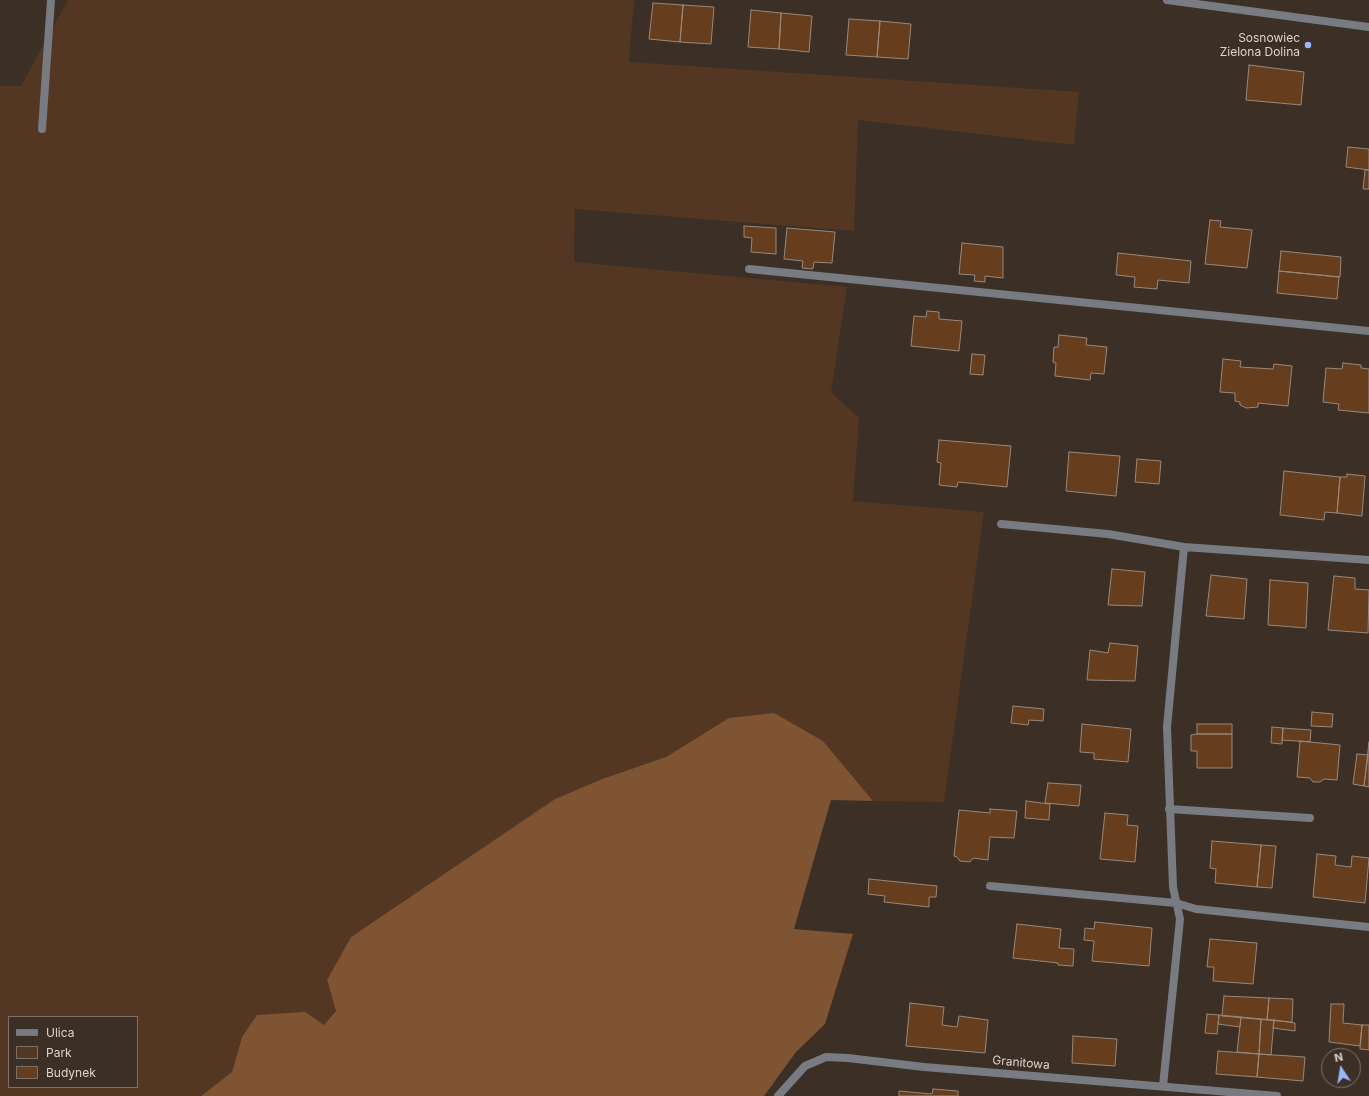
<!DOCTYPE html>
<html>
<head>
<meta charset="utf-8">
<style>
	body { margin:0 }
	#map { position:relative; width:1369px; height:1096px; overflow:hidden; background:#3c2f26; font-family:Inter,sans-serif }
	canvas { display:block }
	.legend { position:absolute; left:8px; top:1016px; width:130px; height:72px; box-sizing:border-box; background:#3c2f26; border:1px solid #7c7169; margin:0; padding:5px 7px; list-style:none; font-size:12px; color:#dcd4ce }
	.legend li { display:flex; align-items:center; gap:8px; height:20px }
	.legend b { width:20px; border:1px solid #7c7169 }
	.north { position:absolute; left:1321px; top:1048px; width:40px; height:40px; box-sizing:border-box; background:#3c2f26; border:1px solid #7c7169; border-radius:50%; rotate:348deg; font-size:11px; font-weight:700; line-height:16px; text-align:center; color:#dcd4ce }
	.north::after { content:''; display:block; margin:auto; width:14px; height:18px; background:#99b5fd; clip-path:polygon(50% 0,100% 100%,50% 72%,0 100%) }
</style>
</head>
<body>
<div id="map">
<canvas width="1369" height="1096"></canvas>
<ul class="legend">
<li><b style="height:5px;background:#787b82"></b>Ulica</li>
<li><b style="height:11px;background:#533722"></b>Park</li>
<li><b style="height:11px;background:#673e1d"></b>Budynek</li>
</ul>
<div class="north">N</div>
</div>
<script>
const ctx = document.querySelector('canvas').getContext('2d');
ctx.lineJoin = 'round';
function fillPath(path, color) { ctx.fillStyle = color; ctx.fill(path, 'evenodd'); }
const shape = rows => new Path2D(rows.map(r => 'M' + r).join(''));
function strokePath(path, color, width, dash) { ctx.strokeStyle = color; ctx.lineWidth = width; ctx.lineCap = dash ? 'butt' : 'round'; ctx.setLineDash(dash || []); ctx.stroke(path); }
function label(font, color, halo, rows, align = 'center') {
  ctx.font = font + ' Inter,sans-serif'; ctx.lineWidth = 3; ctx.setLineDash([]); ctx.textBaseline = 'middle'; ctx.strokeStyle = halo; ctx.fillStyle = color; for (const [text, x, y, turn = 0] of rows) {
    ctx.save(); ctx.translate(x, y); ctx.rotate((+turn || 0) * Math.PI / 180); ctx.textAlign = isNaN(turn) ? turn : align; if (halo) ctx.strokeText(text, 0, 0); ctx.fillText(text, 0, 0); ctx.restore();
  }
}
fillPath(shape([
	[68,0,634,0,629,62,1079,92,1074,145,858,120,854,231,575,209,574,262,847,287,831,392,859,418,853,501,984,512,944,802,873,801,823,741,729,718,666,757,602,779,555,799,351,937,327,980,336,1011,324,1025,242,1037,232,1072,201,1096,0,1096,0,86,21,86],
	[9,1017,137,1017,137,1087,9,1087]
]), '#533722');
fillPath(shape([
	[774,713,823,741,873,801,831,800,794,929,853,934,825,1024,796,1052,764,1096,201,1096,232,1072,242,1037,257,1015,305,1012,324,1025,336,1011,327,980,351,937,555,799,602,779,666,757,729,718]
]), '#7f5433');
const building = shape([
	[653,3,683,5,680,42,649,39,653,3],
	[683,5,714,7,711,44,680,42,683,5],
	[751,10,781,13,779,49,748,47,751,10],
	[781,13,812,16,809,52,779,49,781,13],
	[849,19,880,21,877,57,846,55,849,19],
	[880,21,911,24,908,59,877,57,880,21],
	[1249,65,1304,72,1301,105,1246,100,1249,65],
	[1348,147,1369,149,1369,170,1346,167,1348,147],
	[1365,170,1369,170,1369,189,1363,189,1365,170],
	[1210,220,1221,221,1220,227,1252,230,1247,268,1205,264,1210,220],
	[744,226,776,228,776,254,751,252,752,238,744,237,744,226],
	[787,228,835,232,832,263,814,262,813,269,802,268,803,261,784,259,787,228],
	[962,243,1003,247,1003,278,985,276,985,282,974,281,975,275,959,274,962,243],
	[1281,251,1341,257,1340,277,1279,271,1281,251],
	[1118,253,1191,261,1189,283,1158,280,1157,289,1134,287,1135,277,1116,275,1118,253],
	[1279,271,1339,277,1337,299,1277,293,1279,271],
	[927,311,939,312,939,319,962,321,959,351,911,346,914,316,926,317,927,311],
	[1059,335,1087,338,1086,345,1107,347,1104,374,1091,373,1090,380,1055,376,1056,363,1053,362,1054,347,1058,347,1059,335],
	[972,354,985,355,983,375,970,374,972,354],
	[1223,359,1241,361,1240,367,1273,369,1274,364,1292,366,1288,406,1258,403,1258,407,1246,408,1240,405,1240,402,1235,401,1235,393,1220,392,1223,359],
	[1343,363,1361,365,1361,368,1369,369,1369,413,1338,410,1339,404,1323,402,1326,368,1342,369,1343,363],
	[939,440,1011,446,1007,487,958,482,957,487,939,485,941,463,937,462,939,440],
	[1069,452,1120,456,1116,496,1066,491,1069,452],
	[1137,459,1161,461,1159,484,1135,482,1137,459],
	[1284,471,1340,477,1337,513,1325,512,1324,520,1280,515,1284,471],
	[1347,474,1365,476,1362,516,1337,513,1340,477,1347,477,1347,474],
	[1112,569,1145,572,1142,606,1108,605,1112,569],
	[1211,575,1247,579,1244,619,1206,616,1211,575],
	[1334,576,1355,578,1355,589,1369,590,1368,633,1328,630,1334,576],
	[1270,580,1308,583,1306,628,1268,625,1270,580],
	[1110,643,1138,646,1135,681,1087,680,1090,650,1108,653,1110,643],
	[1013,706,1044,709,1043,721,1029,720,1028,725,1011,723,1013,706],
	[1312,712,1333,714,1332,727,1311,726,1312,712],
	[1082,724,1131,729,1128,762,1094,759,1094,753,1080,752,1082,724],
	[1197,724,1232,724,1232,734,1197,734,1197,724],
	[1272,727,1283,728,1282,744,1271,743,1272,727],
	[1283,728,1311,730,1310,742,1282,740,1283,728],
	[1197,734,1232,734,1232,768,1197,768,1197,751,1191,751,1191,735,1197,734],
	[1300,741,1340,745,1337,780,1324,779,1320,782,1313,782,1310,778,1297,777,1300,741],
	[1369,742,1369,787,1364,786,1369,742],
	[1357,754,1368,755,1364,786,1353,784,1357,754],
	[1048,783,1081,785,1079,806,1045,803,1048,783],
	[1026,801,1050,804,1049,820,1025,818,1026,801],
	[990,809,1017,811,1014,838,990,837,988,860,973,858,970,862,960,861,957,857,954,856,959,810,990,813,990,809],
	[1105,813,1128,815,1127,825,1138,826,1135,862,1100,859,1105,813],
	[1212,841,1261,845,1257,887,1215,883,1216,869,1210,868,1212,841],
	[1261,845,1276,846,1272,888,1257,887,1261,845],
	[1317,854,1336,856,1335,865,1351,867,1352,856,1369,858,1365,903,1313,897,1317,854],
	[869,879,937,886,936,897,929,897,929,907,884,902,885,896,868,894,869,879],
	[1095,922,1152,928,1149,966,1092,961,1094,941,1084,940,1085,928,1094,929,1095,922],
	[1017,924,1061,929,1059,948,1074,949,1073,966,1058,965,1058,963,1013,958,1017,924],
	[1210,939,1257,943,1253,984,1213,981,1214,967,1207,967,1210,939],
	[1224,996,1269,998,1267,1020,1222,1016,1224,996],
	[1269,998,1293,999,1292,1022,1267,1020,1269,998],
	[910,1003,944,1007,942,1025,957,1027,959,1016,988,1020,985,1053,906,1046,910,1003],
	[1331,1004,1344,1004,1343,1023,1362,1025,1360,1046,1329,1042,1331,1004],
	[1207,1014,1219,1015,1217,1034,1205,1033,1207,1014],
	[1219,1015,1241,1017,1240,1027,1218,1024,1219,1015],
	[1241,1017,1261,1019,1259,1054,1237,1052,1241,1017],
	[1261,1019,1274,1020,1271,1055,1259,1054,1261,1019],
	[1274,1020,1295,1023,1295,1031,1273,1028,1274,1020],
	[1362,1025,1369,1025,1369,1050,1360,1049,1362,1025],
	[1073,1036,1117,1039,1115,1066,1072,1063,1073,1036],
	[1218,1051,1259,1054,1257,1077,1216,1074,1218,1051],
	[1259,1054,1305,1057,1303,1081,1257,1077,1259,1054],
	[933,1089,958,1091,958,1096,899,1096,899,1091,932,1094,933,1089]
]);
fillPath(building, '#673e1d');
strokePath(building, '#97887d', 1);
strokePath(shape([
	[749,269,1369,331],
	[1001,524,1108,534,1184,547],
	[1169,809,1310,818],
	[990,886,1176,903,1196,909,1369,927],
	[1163,1086,1180,919,1173,887,1167,727,1184,547,1369,560]
]), '#787b82', 8);
strokePath(shape([
	[1167,0,1369,27],
	[42,129,51,0],
	[778,1096,805,1066,826,1057,848,1058,924,1067,1277,1096]
]), '#787b82', 8);
for (const [x, y, r, color] of [
	[1308,45,4,"#99b5fd"]
]) { const dot = new Path2D(); dot.arc(x, y, r, 0, 2 * Math.PI); ctx.fillStyle = color; ctx.fill(dot); strokePath(dot, '#3c2f26', 1.5); }
label('12px', '#dcd4ce', '#3c2f26', [
	["Sosnowiec",1300,38],
	["Zielona Dolina",1300,52]
], 'right');
label('12px', '#dcd4ce', '#3c2f26', [
	["Granitowa",1021,1063,5]
]);
</script>
</body>
</html>
